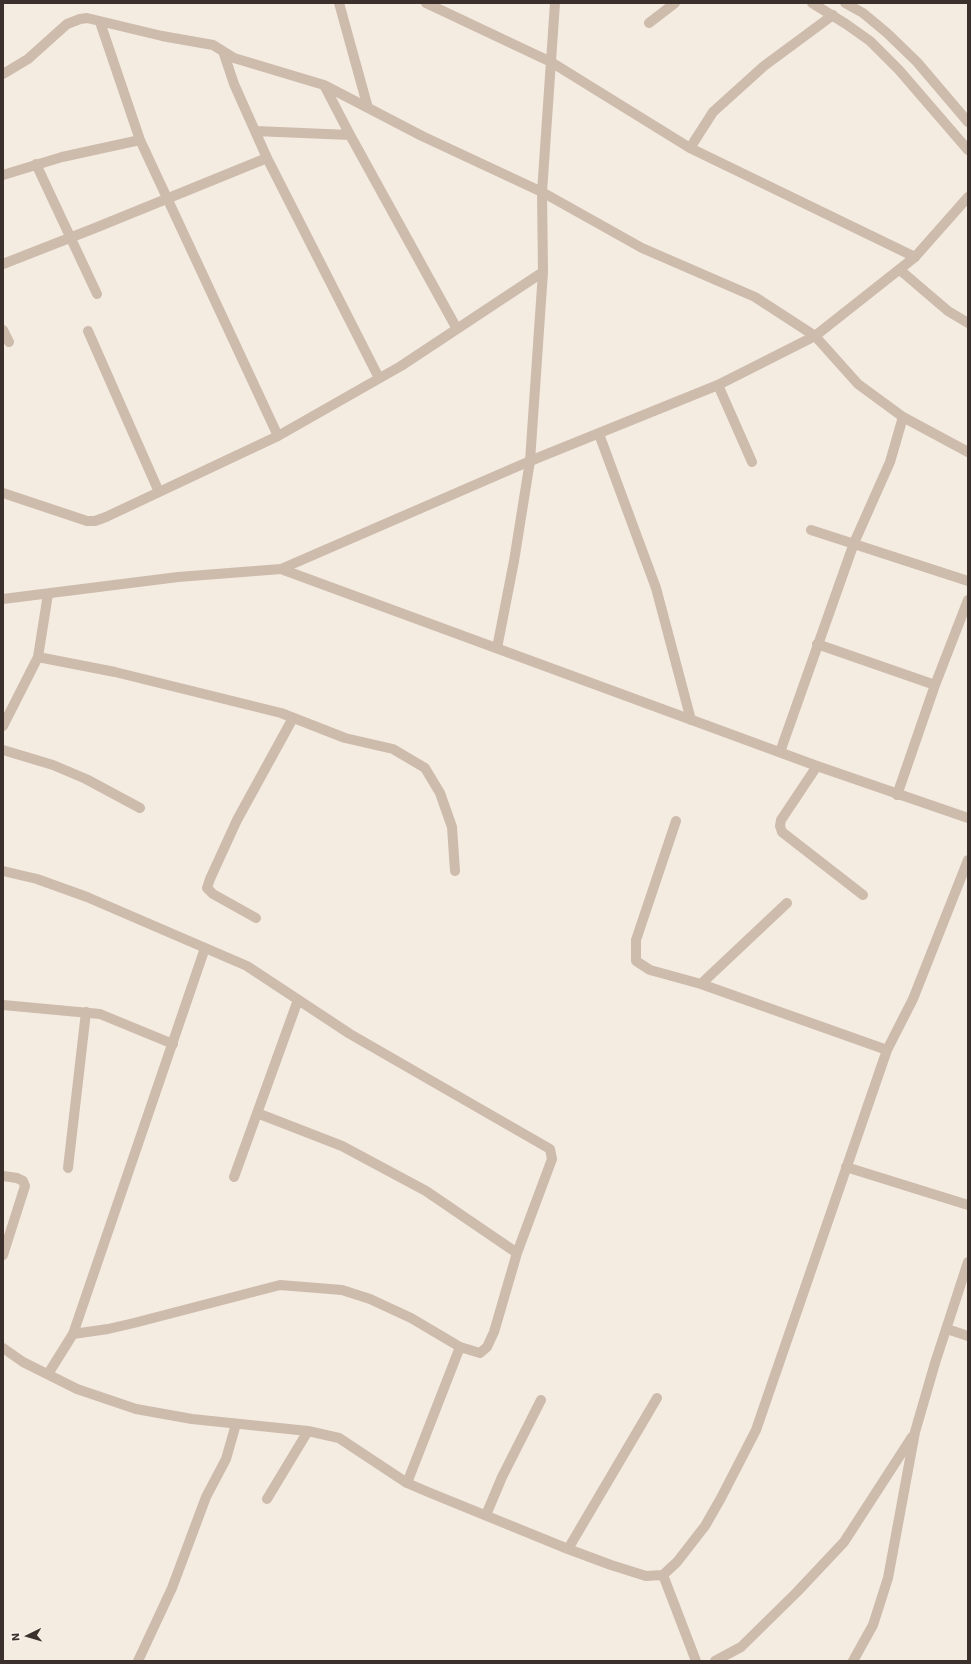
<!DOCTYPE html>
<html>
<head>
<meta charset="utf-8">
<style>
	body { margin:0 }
	#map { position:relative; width:971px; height:1664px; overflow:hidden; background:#f4ebe1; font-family:"Work Sans",sans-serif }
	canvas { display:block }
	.frame { position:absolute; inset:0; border:4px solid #3b302b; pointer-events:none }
	.north { position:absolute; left:8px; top:1616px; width:40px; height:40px; -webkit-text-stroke:3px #fbf5ee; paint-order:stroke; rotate:265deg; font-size:11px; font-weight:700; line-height:16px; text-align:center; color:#3b302b }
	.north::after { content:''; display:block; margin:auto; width:14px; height:18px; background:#3b302b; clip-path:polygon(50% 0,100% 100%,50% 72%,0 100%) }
</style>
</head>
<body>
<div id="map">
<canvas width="971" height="1664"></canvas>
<div class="frame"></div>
<div class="north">N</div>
</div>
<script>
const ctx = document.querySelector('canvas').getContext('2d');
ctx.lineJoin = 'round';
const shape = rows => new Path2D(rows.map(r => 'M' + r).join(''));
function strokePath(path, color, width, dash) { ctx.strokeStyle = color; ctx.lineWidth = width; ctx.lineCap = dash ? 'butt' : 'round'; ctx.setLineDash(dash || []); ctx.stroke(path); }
strokePath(shape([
	[339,3,368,108],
	[426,3,551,62,690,148,915,257],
	[100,22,140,140,278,436],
	[649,23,675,3],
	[223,51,234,84,267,158,379,378],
	[3,74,28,59,67,24,80,19,87,18,162,36,213,45,234,58,324,85,422,136,542,192,642,248,755,297,815,336,858,384,903,417,968,452],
	[324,85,350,135,457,329],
	[255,131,350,135],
	[690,148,713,112,764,66,833,15],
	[36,164,97,294],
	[3,175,62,157,140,140],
	[3,264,95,228,267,158],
	[900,270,948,311,968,323],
	[3,330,9,342],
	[88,331,159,492],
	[718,385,752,462],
	[599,434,656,588,691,720],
	[3,493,87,521,95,521,106,517,278,436,401,366,543,272],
	[811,530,968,581],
	[817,644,935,685],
	[497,648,514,561,530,461,543,272,542,192,555,3],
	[38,657,115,672,281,713,345,738,393,749,425,768,440,793,452,827,455,871],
	[3,726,38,657,48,594],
	[3,750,53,765,86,779,140,808],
	[780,752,854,543,890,462,903,417],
	[817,766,781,820,780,826,782,832,863,895],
	[897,795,935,685,968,600],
	[676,821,636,940,636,961,650,970,701,984,887,1050],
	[3,871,37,879,87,897,247,966,350,1034,550,1149,552,1159,517,1253,494,1332,487,1347,480,1353,460,1347,411,1318,370,1299,342,1290,280,1285,134,1323,108,1329,73,1334,48,1374],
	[256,918,213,894,207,888,210,879,237,820,293,718],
	[701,984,787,903],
	[3,1005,100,1014,173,1044],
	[257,1113,342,1146,426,1191,517,1253],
	[846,1167,968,1205],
	[68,1168,86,1012],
	[3,1176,17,1178,23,1181,25,1186,3,1255],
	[234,1177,298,1000],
	[947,1329,968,1336],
	[73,1334,205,948],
	[3,1348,23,1362,77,1389,136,1409,192,1419,308,1431,339,1438,407,1483,428,1492,568,1549,611,1565,646,1576,663,1575,677,1562,705,1526,721,1498,756,1430,887,1050,913,999,968,860],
	[407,1483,460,1347],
	[267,1499,308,1431],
	[486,1515,502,1477,541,1400],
	[568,1549,657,1398],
	[663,1575,696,1661],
	[138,1661,172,1588,206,1497,226,1459,236,1424],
	[715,1661,741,1647,797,1592,844,1542,912,1437],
	[853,1661,873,1625,888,1578,915,1432,935,1363,968,1262]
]), '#cdbbac', 10);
strokePath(shape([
	[812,3,846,24,870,41,899,70,968,150],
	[845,3,863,13,887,33,917,62,968,122],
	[281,569,817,766,968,818],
	[3,599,178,577,281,569,530,461,718,385,815,336,915,257,968,197]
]), '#cdbbac', 10);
</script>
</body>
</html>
